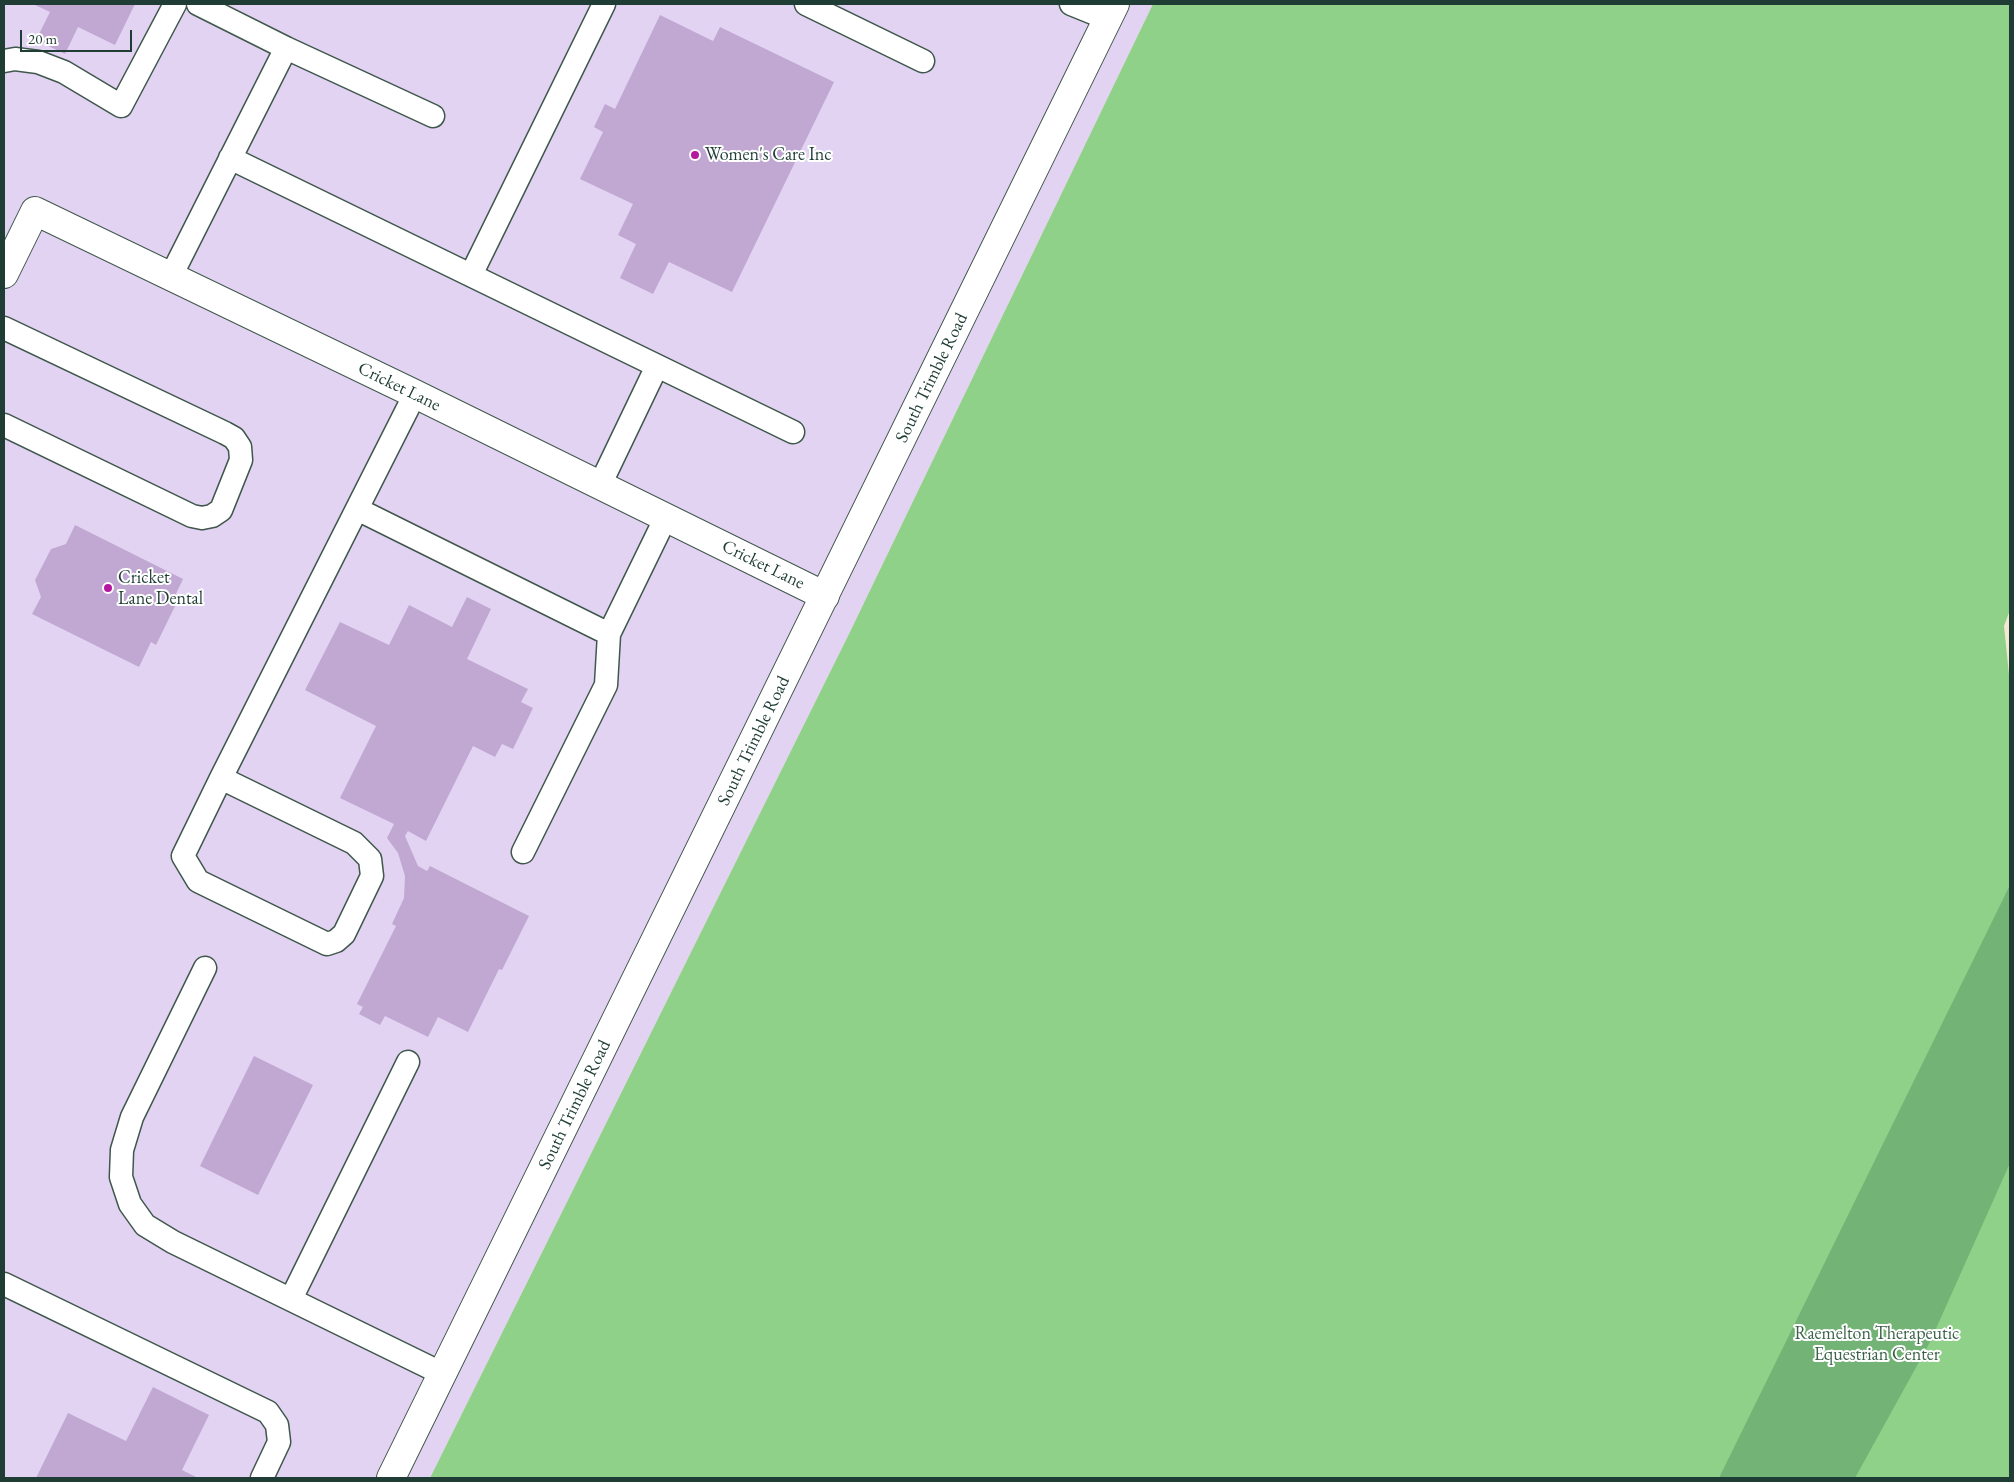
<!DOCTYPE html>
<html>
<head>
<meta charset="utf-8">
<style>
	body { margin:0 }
	#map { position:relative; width:2014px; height:1482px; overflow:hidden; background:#f5e8d2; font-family:"EB Garamond",serif }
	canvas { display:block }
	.frame { position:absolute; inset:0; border:5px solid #1f3d34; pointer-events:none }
	.scale { position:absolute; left:20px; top:30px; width:112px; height:22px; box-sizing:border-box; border:2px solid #1f3d34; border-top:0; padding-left:6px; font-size:15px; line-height:18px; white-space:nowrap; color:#1f3d34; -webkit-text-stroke:4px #fff; paint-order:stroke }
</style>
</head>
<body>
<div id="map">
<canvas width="2014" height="1482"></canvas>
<div class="frame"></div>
<div class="scale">20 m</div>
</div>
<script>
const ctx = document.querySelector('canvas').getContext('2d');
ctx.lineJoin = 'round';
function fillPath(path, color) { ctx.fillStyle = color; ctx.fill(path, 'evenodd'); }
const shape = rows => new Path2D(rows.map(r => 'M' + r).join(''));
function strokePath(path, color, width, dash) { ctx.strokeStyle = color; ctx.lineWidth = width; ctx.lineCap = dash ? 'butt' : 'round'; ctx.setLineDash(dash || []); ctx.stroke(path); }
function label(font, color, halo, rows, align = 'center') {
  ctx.font = font + ' "EB Garamond",serif'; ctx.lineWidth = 4; ctx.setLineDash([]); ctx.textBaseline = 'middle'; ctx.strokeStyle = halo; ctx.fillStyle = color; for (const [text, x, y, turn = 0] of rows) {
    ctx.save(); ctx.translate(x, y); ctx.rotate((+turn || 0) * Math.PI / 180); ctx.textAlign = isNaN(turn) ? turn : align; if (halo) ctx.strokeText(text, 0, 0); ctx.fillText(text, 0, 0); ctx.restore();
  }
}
fillPath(shape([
	[4,4,1153,4,848,636,430,1478,4,1478]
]), '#e3d3f2');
fillPath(shape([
	[1153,4,2010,4,2010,610,2004,626,2010,684,2010,1478,430,1478,848,636]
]), '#8fd189');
fillPath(shape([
	[2010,885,2010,1163,1930,1342,1855,1478,1719,1478]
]), '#73b375');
fillPath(shape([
	[33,4,135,4,115,45,78,27,65,54,36,40,50,12],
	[660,15,713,41,720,27,834,82,732,292,669,262,653,294,620,278,636,244,618,235,633,204,580,179,603,132,594,127,605,104,615,109],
	[75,525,183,579,174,598,178,600,156,645,151,642,139,667,32,614,41,597,35,580,51,549,66,544],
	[467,597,491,609,467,659,528,689,521,702,533,708,513,749,502,744,495,757,473,746,426,841,408,831,405,836,418,866,427,871,430,866,529,916,502,970,499,969,468,1032,438,1017,428,1037,385,1016,380,1025,359,1014,363,1007,357,1004,396,926,392,924,404,898,405,876,398,853,387,838,394,824,340,798,376,726,305,690,340,622,389,645,409,605,452,627],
	[254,1056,313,1085,258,1195,200,1166],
	[153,1387,209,1415,182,1470,196,1477,195,1478,36,1478,68,1413,126,1441]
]), '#c0a8d2');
const service = shape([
	[198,4,286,48,433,116],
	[806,4,923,61],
	[1071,4,1108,19],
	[4,61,15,59,38,62,64,72,121,106,175,4],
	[230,158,793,432],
	[471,275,604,4],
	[171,276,286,48],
	[4,328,225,433,234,438,240,447,241,460,221,510,212,516,202,518,192,516,4,425],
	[600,485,657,366],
	[357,509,609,634],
	[221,778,354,843,370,859,372,876,344,934,336,941,327,944,198,881,183,856,221,778,415,394],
	[523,852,606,685,609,634,666,517],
	[205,968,132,1117,122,1150,121,1177,130,1204,145,1225,173,1242,443,1374],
	[4,1284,268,1412,277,1425,279,1442,262,1478],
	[291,1299,408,1062]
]);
const minor = shape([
	[4,274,35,211,415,394,825,596]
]);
const secondary = shape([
	[391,1478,1115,4]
]);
strokePath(service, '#3f574c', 25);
strokePath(minor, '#3f574c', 30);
strokePath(secondary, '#3f574c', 30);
strokePath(service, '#fff', 22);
strokePath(minor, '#fff', 28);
strokePath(secondary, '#fff', 28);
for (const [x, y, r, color] of [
	[695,155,5,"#b5179e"],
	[108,588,5,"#b5179e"]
]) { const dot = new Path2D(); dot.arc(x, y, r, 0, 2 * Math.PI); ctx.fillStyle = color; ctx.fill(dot); strokePath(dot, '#fff', 2); }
label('18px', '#1f3d34', '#fff', [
	["Women's Care Inc",705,155],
	["Cricket",118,578],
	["Lane Dental",118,599]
], 'left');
label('18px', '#1f3d34', '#fff', [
	["South Trimble Road",932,378,-64],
	["Cricket Lane",399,387,26],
	["Cricket Lane",763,565,26],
	["South Trimble Road",754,741,-64],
	["South Trimble Road",575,1105,-64]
]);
label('18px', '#3b6249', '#fff', [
	["Raemelton Therapeutic",1877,1334],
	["Equestrian Center",1877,1355]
]);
</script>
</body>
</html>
